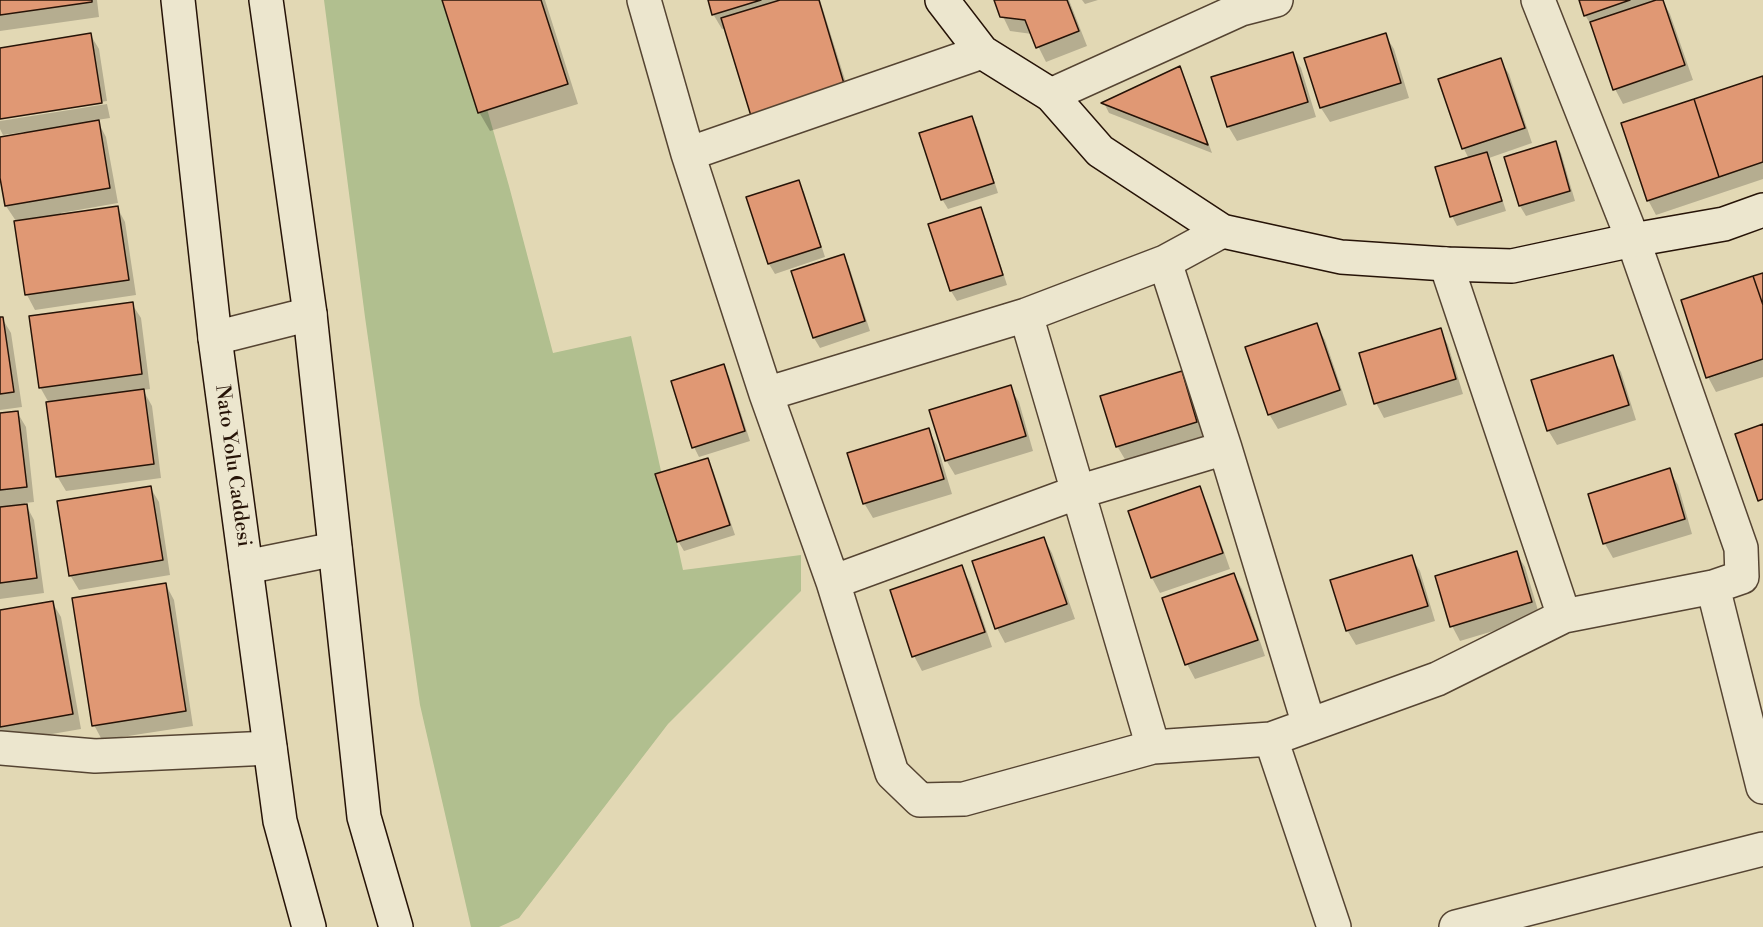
<!DOCTYPE html>
<html>
<head>
<meta charset="utf-8">
<style>
	body { margin:0 }
	canvas { display:block; background:#e2d8b4 }
</style>
</head>
<body>
<canvas width="1763" height="927"></canvas>
<script>
const ctx = document.querySelector('canvas').getContext('2d');
ctx.lineJoin = 'round';
function fillPath(path, color) { ctx.fillStyle = color; ctx.fill(path, 'evenodd'); }
const shape = rows => new Path2D(rows.map(r => 'M' + r).join(''));
function strokePath(path, color, width, dash) { ctx.strokeStyle = color; ctx.lineWidth = width; ctx.lineCap = dash ? 'butt' : 'round'; ctx.setLineDash(dash || []); ctx.stroke(path); }
function label(font, color, halo, rows, align = 'center') {
  ctx.font = font + ' "Libre Bodoni",serif'; ctx.lineWidth = 5; ctx.setLineDash([]); ctx.textBaseline = 'middle'; ctx.strokeStyle = halo; ctx.fillStyle = color; for (const [text, x, y, turn = 0] of rows) {
    ctx.save(); ctx.translate(x, y); ctx.rotate((+turn || 0) * Math.PI / 180); ctx.textAlign = isNaN(turn) ? turn : align; if (halo) ctx.strokeText(text, 0, 0); ctx.fillText(text, 0, 0); ctx.restore();
  }
}
fillPath(shape([
	[324,0,456,0,509,186,553,353,631,336,683,570,801,555,801,591,668,724,519,918,499,927,471,927,420,705,365,317]
]), '#b1bf8f');
fillPath(shape([
	[0,0,97,0,99,17,0,31],
	[443,0,545,0,578,104,490,131,479,112],
	[709,0,820,0,852,102,726,28,722,29,713,14],
	[995,0,1069,0,1087,46,1046,62,1032,34,1010,31],
	[1082,0,1098,0,1085,4],
	[1580,0,1662,0,1670,14,1693,80,1623,104,1615,89,1594,30,1585,15],
	[90,34,99,49,107,101,0,118,0,49],
	[1385,35,1394,49,1409,98,1330,122,1321,108],
	[1292,54,1301,68,1316,117,1237,141,1228,126],
	[1500,60,1509,74,1532,143,1489,158,1506,211,1457,226,1452,216,1469,159,1464,149,1440,80],
	[1180,68,1185,78,1212,153,1109,113,1104,103],
	[1763,77,1763,179,1656,215,1648,200],
	[107,104,110,118,97,120,106,137,118,203,61,213,61,216,117,207,125,222,136,295,35,310,27,295,16,221,6,206,0,169,0,139,24,134,24,132,3,135,0,129,0,121],
	[971,118,977,127,998,193,948,209,942,199],
	[1555,143,1561,153,1575,201,1526,216,1520,206,1506,158],
	[798,182,804,192,825,257,775,274,769,264,748,198],
	[980,209,986,219,1007,285,957,301,951,291],
	[843,256,849,266,870,331,820,348,814,338,793,272],
	[1763,275,1763,377,1716,392,1708,377],
	[132,304,141,318,150,389,143,390,152,406,161,478,66,491,57,476,49,403,40,387],
	[2,318,11,333,22,407,0,410,0,319],
	[1316,325,1325,340,1347,405,1278,429,1269,414],
	[1440,330,1448,345,1463,394,1384,418,1376,403],
	[1612,357,1621,372,1636,420,1557,445,1548,430],
	[723,366,729,376,750,441,699,457,694,447],
	[1181,373,1190,388,1205,437,1126,461,1117,446],
	[1010,387,1019,402,1033,451,955,475,946,460],
	[17,412,26,427,34,502,25,503,34,520,44,593,0,599,0,414],
	[928,430,937,445,952,494,873,518,864,503],
	[707,460,713,470,735,535,684,551,678,541],
	[1669,470,1678,485,1692,534,1613,558,1605,544,1590,495],
	[150,487,159,502,170,575,79,590,70,575],
	[1199,488,1207,503,1230,569,1160,593,1152,578,1130,512],
	[1044,539,1052,553,1075,619,1005,643,997,628],
	[1516,553,1525,567,1540,617,1460,641,1452,626],
	[1411,557,1420,571,1435,621,1356,645,1347,630],
	[961,567,970,582,992,647,922,671,914,656],
	[1234,575,1242,589,1265,656,1195,679,1187,664],
	[166,585,174,600,193,726,102,740,94,725],
	[52,602,61,617,81,729,0,743,0,612]
]), '#0003');
const building = shape([
	[0,0,92,0,92,2,0,15,0,0],
	[442,0,541,0,568,84,478,113,442,0],
	[708,0,761,0,712,15,708,0],
	[780,0,819,0,845,87,751,116,721,18,780,0],
	[994,0,1067,0,1079,31,1036,48,1025,20,1000,17,994,0],
	[1579,0,1630,0,1584,16,1579,0],
	[1656,0,1663,0,1685,65,1613,90,1590,22,1656,0],
	[91,33,102,103,0,119,0,48,91,33],
	[1386,33,1401,83,1320,108,1304,58,1386,33],
	[1293,52,1308,102,1227,127,1211,77,1293,52],
	[1501,58,1525,128,1462,149,1438,79,1501,58],
	[1180,66,1208,145,1101,103,1180,66],
	[1763,76,1763,162,1719,177,1694,99,1763,76],
	[1694,99,1719,177,1647,201,1621,123,1694,99],
	[972,116,994,183,941,200,919,133,972,116],
	[99,120,110,188,5,206,0,178,0,137,99,120],
	[1556,141,1570,191,1519,206,1504,157,1556,141],
	[1487,152,1502,201,1450,217,1435,167,1487,152],
	[799,180,821,247,768,264,746,197,799,180],
	[118,206,129,280,25,295,14,221,118,206],
	[981,207,1003,275,950,291,928,224,981,207],
	[844,254,865,321,813,338,791,271,844,254],
	[1763,273,1763,305,1753,276,1763,273],
	[1753,276,1763,305,1763,359,1706,378,1681,300,1753,276],
	[133,302,142,374,39,388,29,316,133,302],
	[0,317,3,317,14,392,0,394,0,317],
	[1317,323,1340,390,1268,415,1245,347,1317,323],
	[1441,328,1456,379,1374,404,1359,353,1441,328],
	[1613,355,1629,405,1547,431,1531,380,1613,355],
	[724,364,745,431,692,448,671,381,724,364],
	[1182,371,1197,422,1116,447,1100,396,1182,371],
	[1011,385,1026,436,945,461,929,410,1011,385],
	[144,389,154,464,56,477,46,402,144,389],
	[18,411,27,487,0,490,0,413,18,411],
	[1763,424,1763,499,1758,501,1735,434,1763,424],
	[929,428,944,479,863,504,847,453,929,428],
	[708,458,730,525,677,542,655,474,708,458],
	[1670,468,1685,519,1603,544,1588,494,1670,468],
	[151,486,163,560,69,576,57,501,151,486],
	[1200,486,1223,553,1151,578,1128,511,1200,486],
	[27,504,37,578,0,583,0,507,27,504],
	[1044,537,1067,604,995,629,972,561,1044,537],
	[1517,551,1532,602,1450,627,1435,576,1517,551],
	[1412,555,1428,606,1346,631,1330,580,1412,555],
	[962,565,985,632,912,657,890,590,962,565],
	[1234,573,1258,640,1185,665,1162,598,1234,573],
	[166,583,186,711,92,726,72,598,166,583],
	[53,601,73,714,0,727,0,610,53,601]
]);
fillPath(building, '#e09874');
strokePath(building, '#261307', 1.5);
const street = shape([
	[644,0,688,154],
	[982,52,688,154,766,394,833,582,892,773,920,800,964,799,1153,747,1271,739,1437,679,1564,616,1713,587,1742,577,1741,548,1633,240,1538,0],
	[1051,95,1241,9,1276,0],
	[1165,262,1225,448,1309,725],
	[1446,264,1564,616],
	[1026,315,1153,747],
	[215,338,310,314],
	[766,394,1026,315,1165,262,1222,231],
	[246,567,335,549],
	[833,582,1078,492,1225,448],
	[1713,587,1763,787],
	[1271,739,1334,927],
	[0,748,95,756,270,748],
	[1456,927,1763,849]
]);
const secondary = shape([
	[178,0,215,338,280,821,309,927],
	[266,0,310,314,364,817,396,927],
	[942,0,982,52,1051,95,1100,151,1222,231,1341,257,1446,264,1512,266,1633,240,1724,224,1763,210]
]);
strokePath(street, '#554432', 36);
strokePath(secondary, '#261307', 36);
strokePath(street, '#ece6ce', 33);
strokePath(secondary, '#ece6ce', 33);
label('20px', '#261307', '#ece6ce', [
	["Nato Yolu Caddesi",232,466,82]
]);
</script>
</body>
</html>
